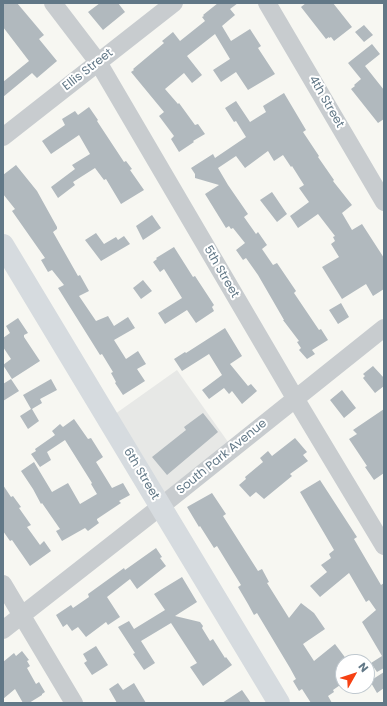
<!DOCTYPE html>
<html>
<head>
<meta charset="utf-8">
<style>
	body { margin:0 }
	#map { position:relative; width:387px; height:706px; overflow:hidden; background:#f7f7f2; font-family:Poppins,sans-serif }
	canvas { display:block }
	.frame { position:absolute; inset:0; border:4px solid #627887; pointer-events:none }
	.north { position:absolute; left:335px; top:654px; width:40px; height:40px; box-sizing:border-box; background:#fff; border:1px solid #c0c9cf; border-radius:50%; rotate:51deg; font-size:11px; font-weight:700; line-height:16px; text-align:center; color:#627887 }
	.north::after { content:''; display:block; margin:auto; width:14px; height:18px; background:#f64113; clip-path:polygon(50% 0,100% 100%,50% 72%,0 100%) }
</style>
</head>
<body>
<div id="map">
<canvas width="387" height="706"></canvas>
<div class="frame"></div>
<div class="north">N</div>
</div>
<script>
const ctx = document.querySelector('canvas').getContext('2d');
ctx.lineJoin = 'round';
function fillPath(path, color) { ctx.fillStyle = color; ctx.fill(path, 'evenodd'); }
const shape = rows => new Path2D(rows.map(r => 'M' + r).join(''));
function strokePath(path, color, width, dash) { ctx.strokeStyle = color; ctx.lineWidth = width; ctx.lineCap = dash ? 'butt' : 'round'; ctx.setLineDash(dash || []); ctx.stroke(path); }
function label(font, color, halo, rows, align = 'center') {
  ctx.font = font + ' Poppins,sans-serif'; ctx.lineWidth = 4; ctx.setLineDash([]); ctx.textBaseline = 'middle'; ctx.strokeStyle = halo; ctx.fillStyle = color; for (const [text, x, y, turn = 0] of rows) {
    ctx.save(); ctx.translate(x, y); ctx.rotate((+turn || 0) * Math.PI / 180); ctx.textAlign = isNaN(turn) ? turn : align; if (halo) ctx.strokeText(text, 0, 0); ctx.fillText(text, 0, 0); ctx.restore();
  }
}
fillPath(shape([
	[177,370,233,449,160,507,108,419]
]), '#e7e8e6');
fillPath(shape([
	[3,3,17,3,44,35,39,39,57,61,37,78,32,73,3,97,3,82,29,61,3,27],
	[100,3,118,3,125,12,103,30,88,12],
	[218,3,238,3,230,9,235,15,222,26,231,41,250,29,261,46,258,48,275,74,248,90,236,72,221,82,213,70,230,59,215,34,187,56,202,75,192,83,184,73,165,89,178,104,179,103,195,125,198,124,205,134,193,141,194,142,179,152,171,139,174,136,159,116,164,112,131,72,134,70,133,69,164,43,162,41,173,32,180,41,205,21,202,17,204,16,203,15],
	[306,3,333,3,352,27,334,41,331,37,329,38,329,37,326,39,301,7],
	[364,25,373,35,364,42,355,32],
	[372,44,380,54,365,66,384,90,384,119,378,123,351,89,355,86,354,85,361,79,348,63],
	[284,93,306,130,303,132,319,156,318,157,334,180,333,181,352,205,342,213,352,230,362,224,384,258,384,289,373,296,366,284,342,299,322,267,339,257,331,244,335,241,333,237,335,236,318,214,298,228,290,216,309,202,299,188,304,185,292,166,291,167,283,155,274,161,268,151,245,168,236,156,218,168,228,185,248,214,244,217,256,234,258,232,267,245,262,249,273,265,277,263,296,291,294,293,319,330,321,329,328,340,312,350,315,354,307,359,299,350,301,348,297,342,299,341,283,320,284,320,258,275,246,258,243,260,236,250,245,243,233,228,231,229,229,226,226,228,205,194,219,185,195,178,195,174,191,168,213,154,215,158,246,137,236,121,234,122,225,108,236,101,250,122,266,112,263,106],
	[89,107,98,120,97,121,124,162,126,161,132,169,130,170,144,190,121,204,106,179,104,180,95,168,73,182,75,185,58,198,51,187,75,169,72,165,90,154,79,135,51,154,42,141,65,125,62,119,75,111,78,115],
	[16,165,37,191,57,227,57,229,53,232,78,276,80,275,89,291,79,296,96,321,108,316,114,326,128,317,135,328,114,340,126,359,138,351,146,364,137,369,145,381,123,395,115,383,116,382,111,373,113,372,102,354,100,355,58,288,64,285,52,270,48,272,41,260,45,258,12,211,15,209,3,194,3,175],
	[272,192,287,214,277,222,260,200],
	[152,215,161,228,143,240,136,226],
	[96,233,104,244,116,237,118,240,124,236,130,244,101,261,85,240],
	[174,247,193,277,195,276,214,305,212,307,214,311,196,323,187,310,165,324,158,313,182,298,164,269,160,272,153,262,157,259,156,258],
	[143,280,152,291,141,299,133,288],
	[341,303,349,317,338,324,329,310],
	[18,318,28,333,24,335,24,337,40,361,12,379,3,365,11,359,3,347,3,338,10,333,6,326],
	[225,328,242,356,230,364,248,386,251,384,257,391,242,404,232,391,229,394,224,388,209,399,202,390,222,375,209,354,182,371,174,359,185,352,186,353],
	[373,366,384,378,384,386,375,393,363,378,365,376,363,374],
	[11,379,19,391,3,401,3,384],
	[51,379,57,390,40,399,42,403,32,409,39,421,28,429,20,416,31,409,23,395],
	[342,390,356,408,344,418,330,400],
	[384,409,384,473,374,480,365,467,367,466,349,439,357,434,353,430],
	[203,413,218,432,167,475,152,457,186,430,184,427],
	[74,419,88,439,91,438,103,457,96,462,112,488,123,483,130,495,119,501,121,503,97,519,97,520,99,523,88,531,85,528,62,541,56,531,60,529,42,503,41,504,33,489,21,471,34,462,52,492,68,483,80,504,97,494,91,484,92,483,65,440,47,452,51,460,40,467,31,454,36,451,35,449,55,435,52,431,60,424,63,427],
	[295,438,307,452,303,455,308,461,290,474,292,476,264,499,256,492,250,497,239,485,246,479,245,477,263,462,260,458,268,451,272,456],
	[320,480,357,537,354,539,381,585,384,583,384,668,377,672,371,663,382,656,362,622,376,610,369,600,366,602,349,573,320,597,310,586,327,572,321,565,331,558,329,554,334,550,300,492],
	[3,485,11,497,13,496,21,507,19,508,31,525,27,527,40,545,44,541,51,551,30,566,12,540,10,541,3,531],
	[212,493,226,514,223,516,258,571,262,569,269,582,267,583,289,618,301,603,314,613,325,629,303,644,314,661,335,644,347,660,343,662,343,683,333,690,334,692,328,696,332,703,311,703,302,689,299,691,293,681,296,679,290,668,257,613,254,615,248,604,238,587,241,585,217,546,214,548,200,526,199,527,187,507],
	[156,548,162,557,160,558,166,566,137,589,130,579,107,597,120,617,108,625,106,622,86,637,78,627,72,631,67,624,63,627,56,615,71,605,73,608,89,597,88,594,124,568,125,570],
	[182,577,197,602,175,616,200,622,203,626,202,628,210,641,213,639,225,658,226,657,232,665,203,686,190,667,197,663,171,623,141,641,155,663,144,670,133,654,135,653,118,627,129,621,134,629,165,610,154,594],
	[96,646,108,665,92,675,84,663,87,661,83,654],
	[22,651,29,660,27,661,30,666,27,668,36,684,39,682,45,692,42,694,42,695,29,703,23,703,15,689,3,699,3,662,14,653,16,656],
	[384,672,384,688,377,693,370,681],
	[118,683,123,690,134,683,146,703,117,703,109,689],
	[242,690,251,703,222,703]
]), '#b1b9be');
strokePath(shape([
	[53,3,98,62,295,398,384,546],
	[267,3,384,202],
	[3,137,174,3],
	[3,584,74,703],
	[3,630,160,507,384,328]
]), '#c8cccf', 18);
strokePath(shape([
	[3,245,279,703]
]), '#d6dbdf', 22);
label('12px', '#627887', '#fff', [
	["Ellis Street",88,70,-38],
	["4th Street",326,102,60],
	["5th Street",221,272,60],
	["South Park Avenue",222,457,-39],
	["6th Street",141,474,59]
]);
</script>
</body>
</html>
